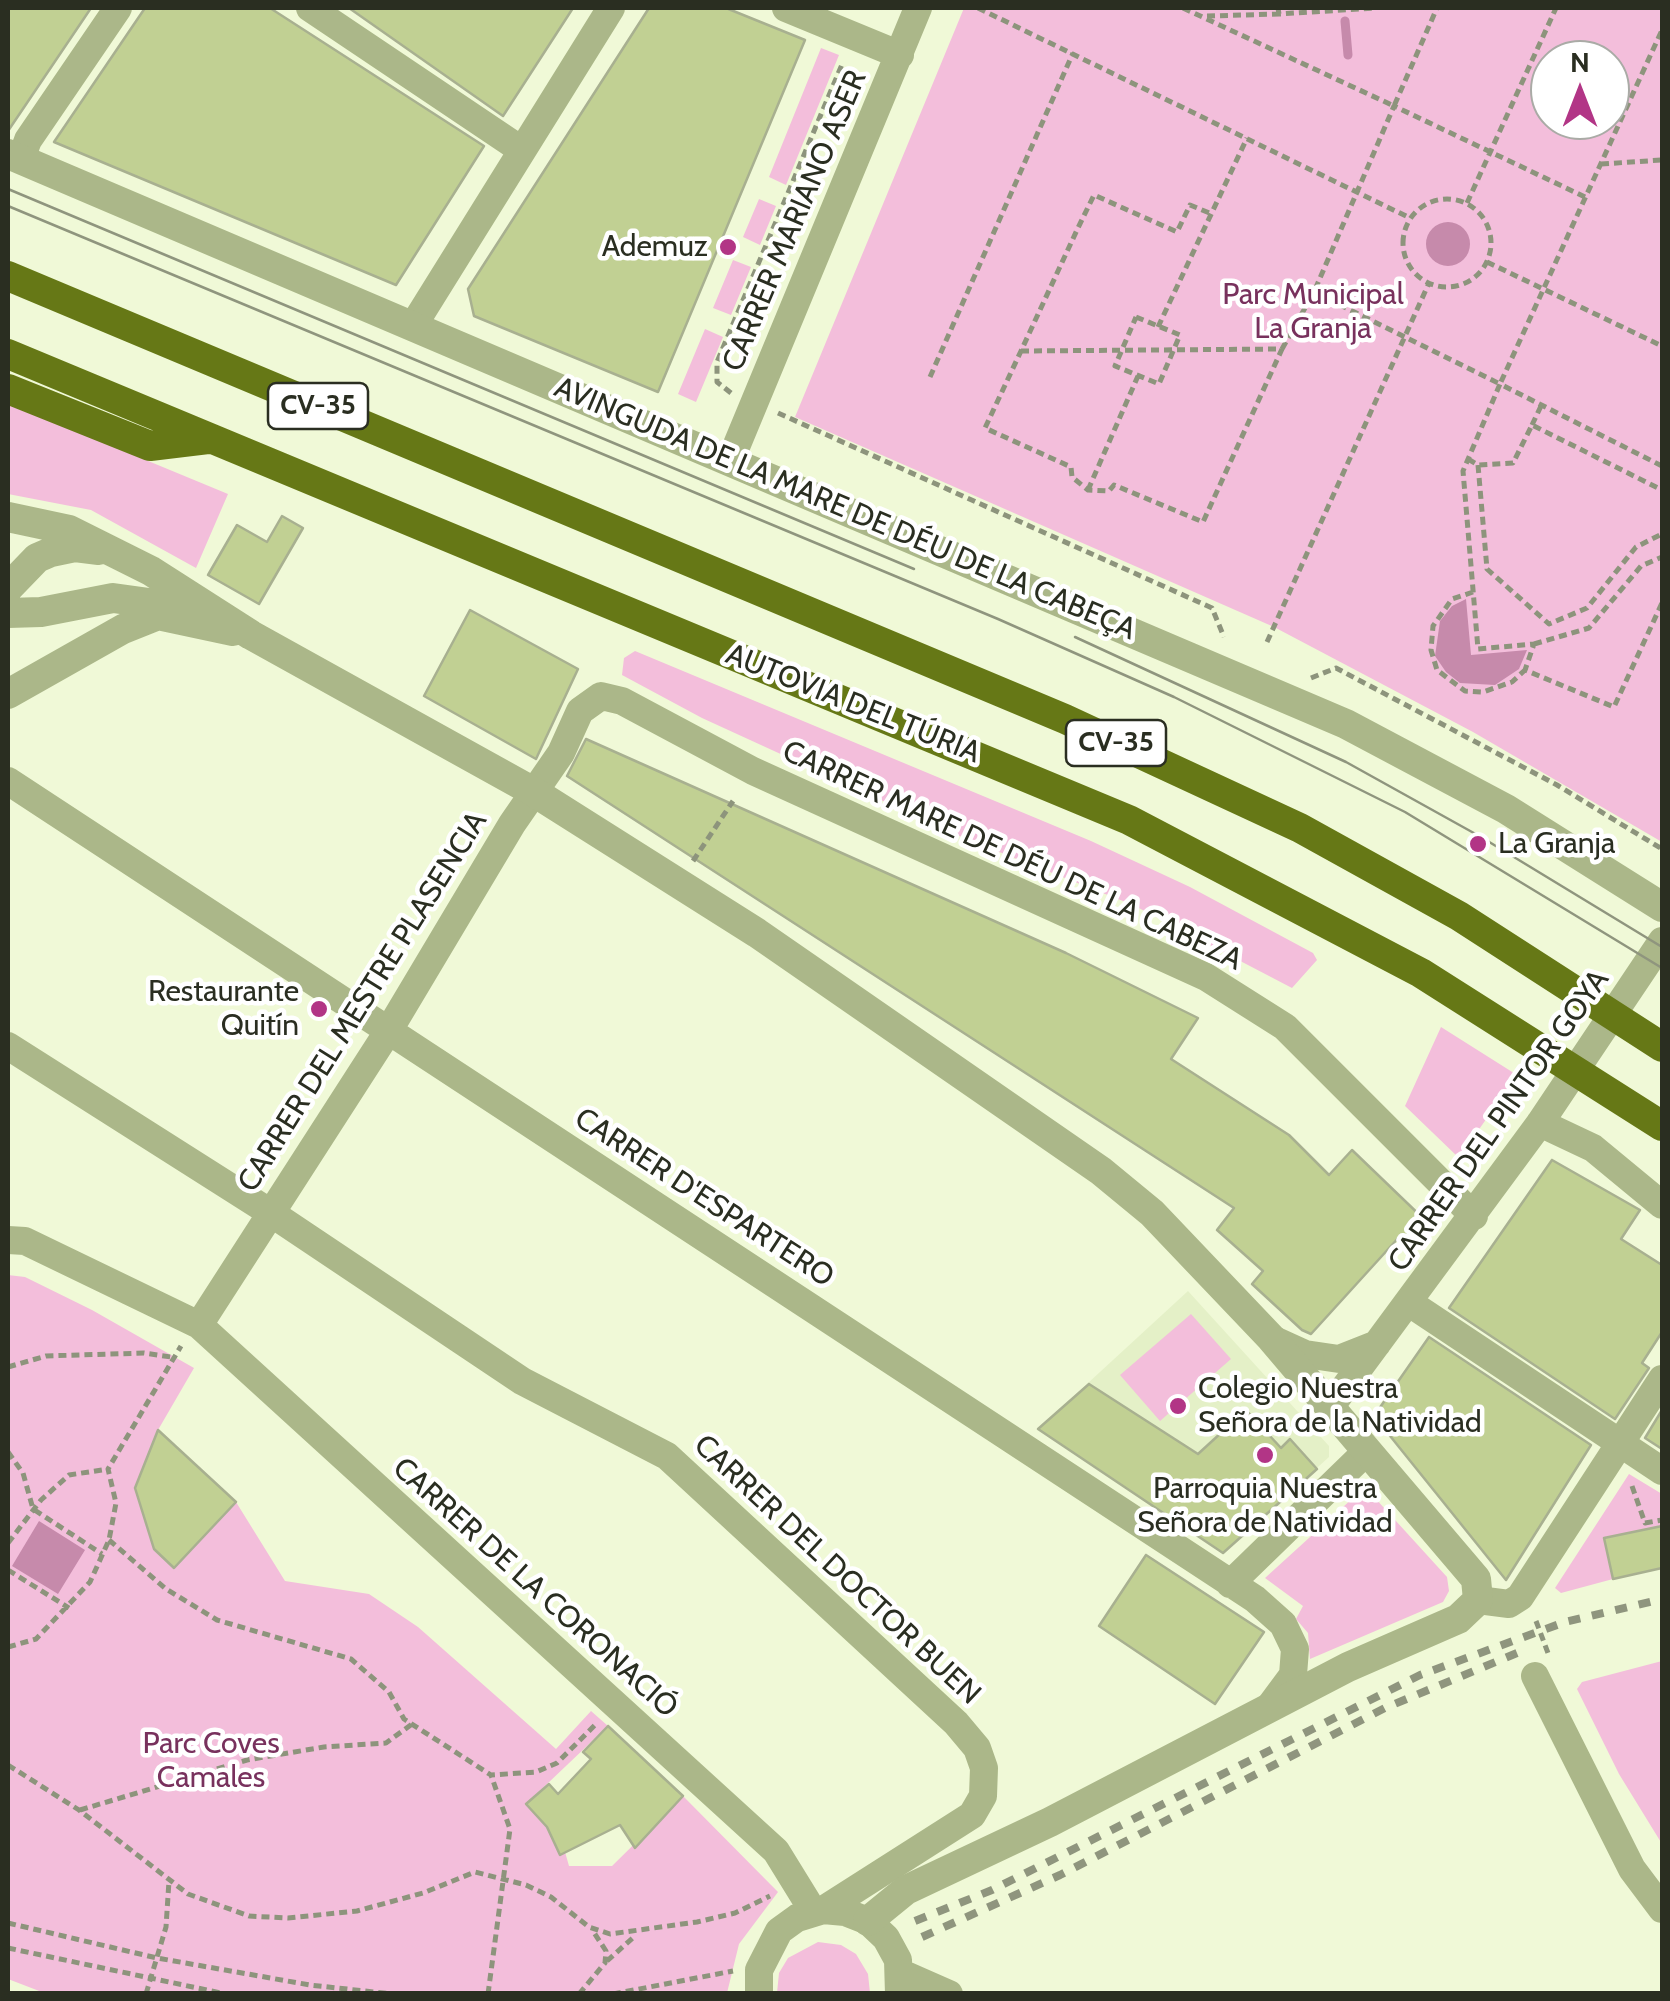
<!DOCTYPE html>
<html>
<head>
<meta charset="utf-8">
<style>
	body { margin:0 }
	#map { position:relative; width:1670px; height:2001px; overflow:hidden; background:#f0f9d7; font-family:Cabin,sans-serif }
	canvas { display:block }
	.frame { position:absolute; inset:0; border:10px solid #2a2e21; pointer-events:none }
	.north { position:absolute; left:1530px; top:40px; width:100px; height:100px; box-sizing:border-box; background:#fff; border:2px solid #aaaba6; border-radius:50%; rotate:0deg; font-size:28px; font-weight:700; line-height:40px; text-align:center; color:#2a2e21 }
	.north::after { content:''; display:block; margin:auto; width:35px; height:45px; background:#b23586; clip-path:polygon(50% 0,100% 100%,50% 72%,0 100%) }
</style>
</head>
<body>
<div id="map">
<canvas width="1670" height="2001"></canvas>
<div class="frame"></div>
<div class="north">N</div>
</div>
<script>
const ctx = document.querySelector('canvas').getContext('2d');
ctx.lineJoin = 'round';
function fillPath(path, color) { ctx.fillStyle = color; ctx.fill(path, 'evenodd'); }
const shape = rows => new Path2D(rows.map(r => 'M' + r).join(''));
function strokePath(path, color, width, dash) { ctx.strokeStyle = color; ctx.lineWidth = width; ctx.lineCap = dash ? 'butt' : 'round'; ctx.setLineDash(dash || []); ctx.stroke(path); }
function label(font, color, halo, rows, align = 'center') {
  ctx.font = font + ' Cabin,sans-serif'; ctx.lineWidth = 9; ctx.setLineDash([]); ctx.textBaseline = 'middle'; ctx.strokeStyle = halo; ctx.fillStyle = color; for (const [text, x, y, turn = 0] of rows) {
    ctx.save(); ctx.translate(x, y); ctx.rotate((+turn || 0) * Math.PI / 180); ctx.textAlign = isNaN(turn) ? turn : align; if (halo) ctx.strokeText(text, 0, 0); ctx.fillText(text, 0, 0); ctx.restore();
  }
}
fillPath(shape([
	[1188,1291,1329,1446,1329,1457,1223,1553,1038,1429]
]), '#e4f0c7');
fillPath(shape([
	[964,8,1662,8,1662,842,1473,732,1274,627,795,417],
	[1550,60,1610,60,1610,120,1550,120],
	[821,48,839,55,786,185,769,177],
	[759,199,776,206,760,245,743,237],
	[733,260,751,267,731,315,713,308],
	[705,329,723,337,696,402,678,394],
	[8,403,228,494,196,568,91,510,8,494],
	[635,651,1091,841,1190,887,1313,953,1317,960,1292,988,1133,905,964,838,702,718,622,675,624,658],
	[1441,1027,1517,1075,1459,1158,1405,1106],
	[8,1275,25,1277,92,1310,194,1368,158,1430,135,1488,154,1549,174,1568,236,1502,285,1581,369,1594,418,1627,556,1749,591,1711,608,1726,526,1804,547,1827,560,1854,565,1852,569,1866,612,1866,683,1796,778,1892,739,1944,727,1993,47,1994,8,1979],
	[1191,1314,1231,1359,1160,1421,1120,1375],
	[1629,1474,1662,1494,1662,1526,1604,1539,1613,1579,1561,1593,1555,1588],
	[1365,1487,1447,1577,1449,1591,1443,1602,1310,1659,1308,1633,1296,1619,1303,1606,1265,1578],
	[1662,1661,1662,1844,1619,1774,1577,1689,1582,1682],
	[818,1942,841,1945,856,1954,868,1974,870,1993,777,1993,779,1973,788,1958]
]), '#f3bedb');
fillPath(shape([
	'1426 244a22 22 0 1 1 44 0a22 22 0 1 1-44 0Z',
	[1466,599,1471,655,1527,650,1519,669,1495,685,1460,683,1446,672,1435,656,1440,621,1452,606],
	[39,1521,85,1550,58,1594,12,1566]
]), '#c68aab');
strokePath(shape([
	[1345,21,1348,55]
]), '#c68aab', 9);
const building = shape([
	[8,8,91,8,8,131,8,8],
	[145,8,270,8,484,146,396,285,54,142,145,8],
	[349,8,573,8,503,116,349,8],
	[649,8,726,8,805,40,658,392,474,316,468,289,649,8],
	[282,516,303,528,259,604,208,575,237,525,267,542,282,516],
	[470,610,578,669,536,759,424,696,470,610],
	[586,739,1066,953,1198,1018,1171,1059,1289,1135,1329,1175,1352,1150,1430,1225,1414,1247,1401,1235,1311,1334,1302,1330,1252,1284,1263,1271,1217,1230,1234,1208,567,776,586,739],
	[1552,1160,1640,1210,1621,1239,1662,1265,1662,1332,1642,1363,1649,1368,1615,1419,1449,1308,1552,1160],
	[1429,1337,1591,1445,1506,1580,1374,1416,1429,1337],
	[1089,1384,1198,1454,1246,1410,1281,1448,1290,1439,1317,1469,1223,1553,1038,1429,1089,1384],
	[1662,1410,1662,1449,1645,1438,1662,1410],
	[158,1430,236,1502,174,1568,154,1549,135,1488,158,1430],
	[1662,1526,1662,1568,1613,1579,1604,1538,1662,1526],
	[1146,1555,1264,1632,1215,1704,1099,1626,1146,1555],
	[608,1726,683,1796,635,1848,620,1825,560,1855,547,1827,526,1804,549,1784,558,1794,591,1759,583,1752,608,1726]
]);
fillPath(building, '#c1d093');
strokePath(building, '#a8b090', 2.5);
strokePath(shape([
	[978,8,1410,218],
	[1183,8,1394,106,1437,8],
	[1278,8,1279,14,1375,8],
	[1207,16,1279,14],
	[1601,164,1662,160],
	[1585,197,1394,106,1314,292,1500,384,1662,30],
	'1403 243a44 44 0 1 1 88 0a44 44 0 1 1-88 0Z',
	[1467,203,1556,8],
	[1487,262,1662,346],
	[1136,317,1180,335,1159,384,1115,366,1136,317],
	[1158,327,1247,138],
	[1282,349,1314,292],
	[1021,351,1282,349,1203,522,1114,485,1109,491,1088,490,1072,477,1071,467,985,428,1021,351,1077,230,1094,195,1177,232,1190,205,1212,214],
	[930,377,1073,53],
	[731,393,717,382,717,362,843,62],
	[778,413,1212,608,1224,637],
	[1532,425,1541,406],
	[1468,459,1478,465,1513,463,1532,425,1662,490],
	[1478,465,1487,569,1549,624,1587,608,1636,547,1662,534],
	[1662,466,1500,384,1463,471,1478,649,1534,644,1525,670,1614,707,1662,603],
	[1088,490,1138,376],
	[1473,592,1452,599,1433,626,1431,650,1437,670,1465,691,1483,692,1512,682,1525,670],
	[1267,642,1429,283],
	[1534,644,1589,628,1641,566,1662,557],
	[1311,678,1336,668,1557,785,1662,849],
	[693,861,733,801],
	[8,1367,46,1356,144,1353,171,1357],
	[8,1452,23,1473,33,1509,102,1554],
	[1632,1486,1645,1523,1662,1520],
	[109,1540,166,1589,217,1620,351,1659,389,1692,404,1719,491,1775,536,1772,557,1763,595,1725],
	[8,1543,41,1500,69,1475,108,1469],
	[8,1570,69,1608],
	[1536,1621,1548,1653],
	[8,1647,36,1639,90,1582,109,1540,116,1503,108,1469,181,1346],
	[8,1765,79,1810,188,1894,249,1916,288,1918,357,1911,423,1893,475,1872,526,1885,551,1897,589,1927,610,1934,697,1922,735,1913,770,1896],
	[80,1810,247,1760,324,1747,386,1743,412,1724],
	[8,1923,157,1958,310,1985,392,1994],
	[8,1948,226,1994],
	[607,1961,636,1935],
	[146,1994,166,1927,169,1881],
	[488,1994,510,1829,491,1775],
	[579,1994,605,1963,606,1951,593,1931],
	[613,1994,733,1971]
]), '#8d947c', 5, [8, 5]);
strokePath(shape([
	[310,8,520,149],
	[786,8,900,55],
	[21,159,28,140,118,8],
	[413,326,611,8],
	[731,459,918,8],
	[8,781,1255,1599,1283,1624,1295,1649,1293,1675,1270,1706],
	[8,1046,271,1213,522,1381,667,1456,956,1723,977,1748,984,1768,983,1796,972,1815,823,1910],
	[1540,1123,1593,1148,1662,1205],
	[8,1240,25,1241,199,1325,776,1851,813,1911],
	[1411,1304,1662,1471],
	[199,1325,389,1030,512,824,561,753,580,711,601,696,622,701,753,771,1206,977,1285,1027,1474,1216],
	[1272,1339,1305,1354,1339,1359,1377,1344],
	[1331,1406,1540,1123,1662,941],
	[1230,1584,1367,1451],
	[1478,1600,1509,1604,1520,1597,1662,1379],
	[1535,1676,1632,1869,1662,1909],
	[899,1972,949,1994],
	[759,1994,759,1970,779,1931,797,1918,823,1910,845,1912,868,1921,886,1938,898,1960,899,1994]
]), '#abb789', 28);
strokePath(shape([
	[8,154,1346,724,1506,809,1662,907],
	[8,517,69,530,151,571,251,635,534,792,757,933,1101,1171,1152,1213,1271,1338,1476,1579,1478,1600,1458,1619,1348,1667,1050,1822,906,1890,868,1921],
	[8,588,37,558,51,552,75,547,99,550],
	[8,613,41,612,113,598,178,607],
	[8,694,123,629,158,615,233,631]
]), '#abb789', 30);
strokePath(shape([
	[8,276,1065,719,1300,828,1459,916,1662,1047],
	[8,354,1129,820,1421,973,1662,1126],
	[8,389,150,446,208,439]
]), '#667816', 30);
strokePath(shape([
	[8,189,914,569],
	[8,206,998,619,1174,697,1405,812,1662,968],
	[1075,637,1346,762,1481,837,1662,947]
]), '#8f957e', 2.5);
strokePath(shape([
	[915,1921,992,1890,1420,1675,1565,1622,1662,1599],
	[922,1937,1060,1875,1385,1708,1517,1653]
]), '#8f957e', 8, [12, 12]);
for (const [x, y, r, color] of [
	[728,247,10,"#b23586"],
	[1478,844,10,"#b23586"],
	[319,1009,10,"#b23586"],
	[1178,1406,10,"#b23586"],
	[1265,1455,10,"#b23586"]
]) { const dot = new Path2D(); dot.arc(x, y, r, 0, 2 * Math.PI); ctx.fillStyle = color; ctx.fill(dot); strokePath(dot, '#fff', 4); }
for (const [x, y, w] of [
	[318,406,100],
	[1116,743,100]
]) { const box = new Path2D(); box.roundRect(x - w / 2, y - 23, w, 46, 8); ctx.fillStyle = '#fff'; ctx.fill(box); strokePath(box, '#2a2e21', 2.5); }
label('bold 28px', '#2a2e21', null, [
	["CV-35",318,406],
	["CV-35",1116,743]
]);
label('30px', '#2a2e21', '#fff', [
	["CARRER MARIANO ASER",795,221,-67],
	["AVINGUDA DE LA MARE DE DÉU DE LA CABEÇA",845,509,23],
	["AUTOVIA DEL TÚRIA",853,704,22],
	["CARRER MARE DE DÉU DE LA CABEZA",1012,856,25],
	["CARRER DEL MESTRE PLASENCIA",363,1002,-58],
	["CARRER DEL PINTOR GOYA",1499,1121,-55],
	["CARRER D'ESPARTERO",704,1198,33],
	["CARRER DEL DOCTOR BUEN",837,1570,43],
	["CARRER DE LA CORONACIÓ",535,1588,42]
]);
label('30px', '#2a2e21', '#fff', [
	["Ademuz",708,247],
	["La Granja",1498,844,"left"],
	["Restaurante",299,992],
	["Quitín",299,1026],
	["Colegio Nuestra",1198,1389,"left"],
	["Señora de la Natividad",1198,1423,"left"],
	["Parroquia Nuestra",1265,1489,"center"],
	["Señora de Natividad",1265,1523,"center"]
], 'right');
label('30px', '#78315d', '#fff', [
	["Parc Municipal",1313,295],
	["La Granja",1313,329],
	["Parc Coves",211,1744],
	["Camales",211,1778]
]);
</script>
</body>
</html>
